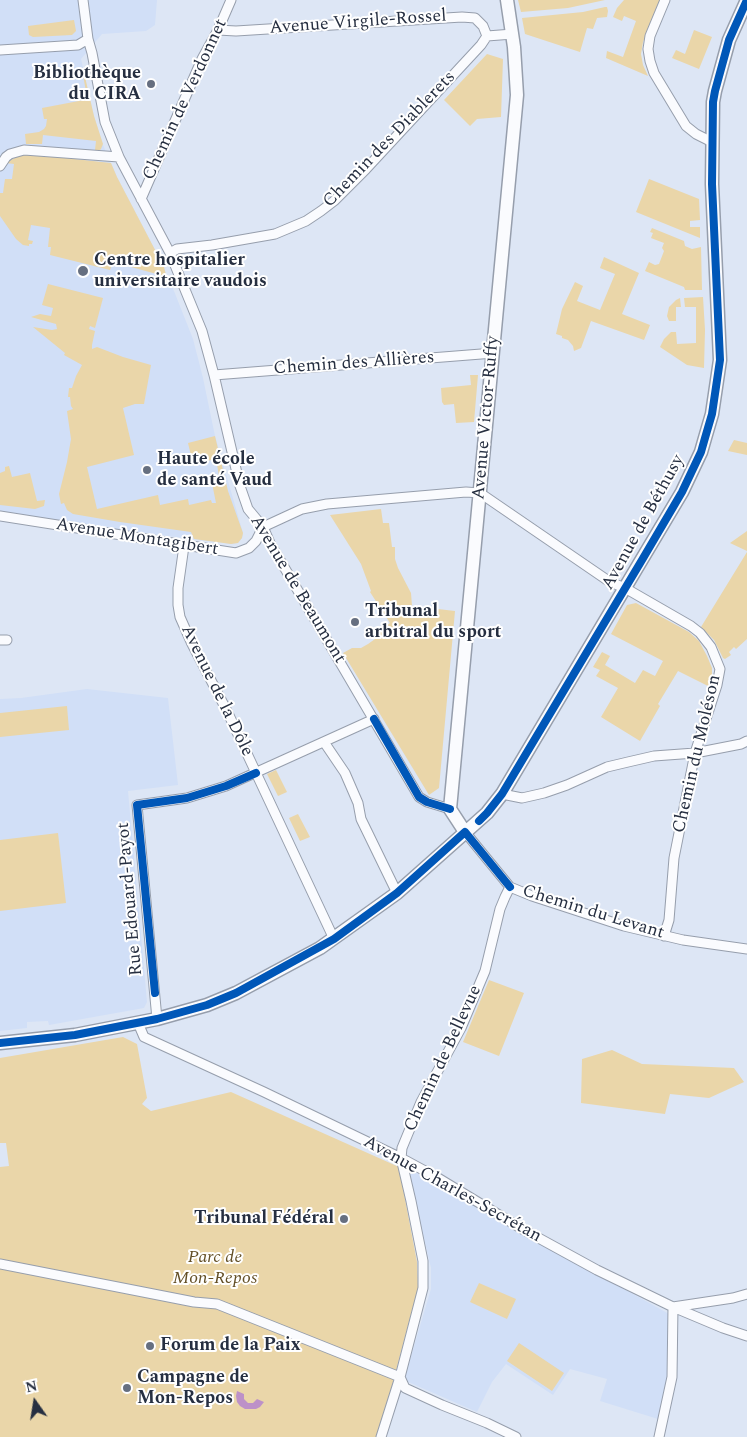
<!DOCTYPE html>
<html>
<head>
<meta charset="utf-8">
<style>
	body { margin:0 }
	#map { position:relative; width:747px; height:1437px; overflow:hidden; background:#dde6f5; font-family:Spectral,serif }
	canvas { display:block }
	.north { position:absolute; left:10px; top:1377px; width:50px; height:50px; -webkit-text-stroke:4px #fff; paint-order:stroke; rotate:347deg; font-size:14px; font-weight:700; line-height:20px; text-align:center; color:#262f41 }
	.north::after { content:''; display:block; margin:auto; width:18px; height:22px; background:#262f41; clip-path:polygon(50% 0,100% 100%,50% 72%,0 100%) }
</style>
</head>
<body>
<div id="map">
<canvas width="747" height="1437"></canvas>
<div class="north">N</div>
</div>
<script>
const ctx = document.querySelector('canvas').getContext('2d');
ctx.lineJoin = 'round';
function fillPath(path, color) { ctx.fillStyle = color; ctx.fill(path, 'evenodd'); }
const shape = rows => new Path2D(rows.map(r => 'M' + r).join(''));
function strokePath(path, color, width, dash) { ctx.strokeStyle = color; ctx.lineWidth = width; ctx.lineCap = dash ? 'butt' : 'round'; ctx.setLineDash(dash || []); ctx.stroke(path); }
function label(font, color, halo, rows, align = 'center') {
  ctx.font = font + ' Spectral,serif'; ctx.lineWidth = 4; ctx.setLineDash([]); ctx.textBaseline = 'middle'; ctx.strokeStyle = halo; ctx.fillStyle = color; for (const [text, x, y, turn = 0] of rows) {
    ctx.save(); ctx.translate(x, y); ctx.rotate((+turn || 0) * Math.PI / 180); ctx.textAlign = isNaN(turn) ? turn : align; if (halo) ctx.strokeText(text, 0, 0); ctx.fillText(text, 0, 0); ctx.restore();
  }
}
fillPath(shape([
	[0,0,157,0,155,25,146,31,102,34,81,59,94,116,103,145,117,177,164,267,166,275,172,286,193,339,203,378,215,436,243,533,242,538,238,543,231,544,113,529,0,512],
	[87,689,168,698,178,785,128,791,147,1002,144,1008,49,1025,48,1021,27,1022,27,1028,0,1031,0,699,21,698],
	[415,1172,669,1314,667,1378,661,1417,658,1419,600,1401,607,1379,570,1369,553,1395,506,1364,492,1382,477,1412,406,1381,406,1373,431,1289,431,1268,409,1175]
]), '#d1dff7');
fillPath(shape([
	[518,0,605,0,568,8,521,12],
	[624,0,660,0,643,42,641,54,643,65,648,76,606,58,607,51,623,57,636,21,624,16,622,21,613,17,617,8],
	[605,7,607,7,608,11,607,17,597,18,593,29,587,28,580,52,525,34,522,18,583,12],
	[74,20,76,31,72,35,33,37,29,35,28,26],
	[694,30,712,37,699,69,672,58,676,50,685,54],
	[487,54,503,59,501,117,477,119,470,126,444,100],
	[83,75,85,77,94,116,103,144,101,149,99,151,95,150,96,141,43,135,42,144,26,144,25,134,39,132,44,129,46,126,47,119,44,119,42,108,84,100,84,98,87,97],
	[29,154,111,163,117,177,164,267,166,275,172,286,164,284,164,276,120,264,120,262,113,261,110,270,50,255,51,247,48,247,50,228,31,225,28,240,33,241,32,244,29,244,29,246,23,245,16,239,0,216,0,193,3,193,5,179,12,179,14,164,6,163,18,156],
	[649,179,699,199,700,220,690,221,690,227,700,227,700,238,636,212],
	[652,228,684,241,685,246,692,249,701,247,702,290,685,290,684,287,645,271,649,262,655,265,659,264,664,251,662,248,664,243,651,238,653,233,650,232],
	[604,257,639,273,622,314,650,325,644,340,591,321,581,348,574,351,573,346,568,340,562,338,562,336,556,334,562,309,575,282,583,286,577,301,600,310,615,274,600,268],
	[48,284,103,298,95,328,90,326,89,329,95,331,92,345,92,349,97,347,123,357,151,365,144,404,135,404,123,408,134,455,87,467,97,509,158,495,160,505,188,499,189,505,211,500,212,503,216,503,211,478,219,476,216,459,193,464,188,443,215,436,228,491,243,533,242,538,238,543,231,544,194,539,191,532,120,522,73,514,67,510,64,503,61,504,59,494,67,462,71,439,67,411,73,409,71,406,70,397,68,397,69,388,72,388,76,376,82,365,64,355,65,353,33,327,52,330,57,329,56,324,31,317,40,314,51,316,53,308,42,305],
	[703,297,705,330,704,368,687,365,660,347,664,339,671,332,676,332,677,344,696,343,696,307,685,307,684,298],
	[680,298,681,307,676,307,676,321,669,321,667,316,669,307,676,300],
	[470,375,478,375,474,422,456,423,454,404,444,405,442,402,441,388,471,385],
	[734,440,747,443,747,455,728,451],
	[9,466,12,477,30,473,37,501,45,500,44,506,35,509,0,505,0,473,5,471,5,467],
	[381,509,383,523,389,523,392,547,395,547,395,559,398,568,411,593,412,606,455,611,439,788,429,795,343,653,352,648,361,648,368,644,375,639,378,632,390,623,370,592,371,591,361,564,330,515],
	[747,531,747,551,730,543],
	[747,552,747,639,736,649,734,647,729,652,731,655,725,659,723,658,714,640,701,627],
	[636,603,689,632,699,641,707,656,712,668,712,682,710,687,678,671,658,704,660,706,640,741,601,717,618,688,596,676,600,670,593,667,602,652,610,656,605,665,635,683,643,670,655,676,663,661,611,634,627,605],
	[67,706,69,730,0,737,0,713],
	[276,770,287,792,278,796,267,774],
	[298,814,310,837,300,841,289,818],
	[58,833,66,903,0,911,0,840],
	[489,980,524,993,499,1056,463,1042],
	[123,1037,137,1044,147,1098,142,1104,151,1111,231,1092,399,1167,417,1262,418,1288,389,1397,376,1437,0,1437,0,1167,9,1166,6,1143,0,1143,0,1058],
	[612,1050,642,1064,734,1068,744,1082,709,1098,670,1094,665,1114,581,1103,582,1059],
	[479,1283,516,1299,507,1319,470,1302],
	[519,1343,564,1373,552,1391,507,1361]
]), '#ead6a9');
fillPath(shape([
	[237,1391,244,1394,244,1399,248,1403,253,1403,257,1399,264,1402,260,1407,256,1409,245,1409,240,1406,237,1402,236,1396]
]), '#bd91c8');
const street = shape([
	[83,0,88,39,92,53,105,122,119,157,170,253,202,331,214,375,240,486,248,509,263,527,270,543,419,797,427,802,450,809],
	[665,0,650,36,648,49,650,61,654,73,686,126,696,134,712,142],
	[218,30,236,31,268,29,462,17,475,18,483,26,487,36],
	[487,36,513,34],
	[0,50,78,45,88,39],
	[0,166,6,157,10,154,24,150,119,157],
	[141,199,202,59,218,30,231,0],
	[170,253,177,249,212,245,275,234,306,221,321,211,334,201,366,169,481,45,487,36],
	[214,375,494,353],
	[0,516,236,553,249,548,256,541,263,527],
	[263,527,302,509,327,504,466,492,480,493,610,582,625,588,691,626,700,633,711,647,720,669,717,685,695,753,674,858,669,920,664,936],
	[184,546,178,588,178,605,180,617,192,644,227,711,334,939],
	[0,640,7,640],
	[324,742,345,773,358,803,361,819,397,893],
	[502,794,522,798,544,793,567,785,607,767,628,762,654,756,695,753,741,744,747,741],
	[465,832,510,887,532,896,624,926,683,940,747,949],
	[157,1019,137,805,187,798,226,786,374,719],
	[138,1023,144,1037,264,1092,401,1158,438,1178,524,1230,597,1270,673,1307,723,1328,747,1336],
	[0,1264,194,1302,217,1304,400,1377,405,1388,442,1405,487,1423,516,1437],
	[673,1307,733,1298,747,1294],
	[381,1437,400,1377,423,1288,423,1261,411,1201,401,1158,402,1148,421,1102,461,1028,485,971,500,909,505,897,510,887],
	[659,1437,672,1377,673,1307]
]);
const secondary = shape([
	[465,832,450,809,517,95,514,47,507,0],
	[0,1043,75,1035,157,1019,207,1005,236,993,320,948,397,893,487,813,502,794,682,492,701,452,705,438,712,414,720,360,712,184,713,102,715,91,729,40,747,0]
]);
strokePath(street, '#969eac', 11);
strokePath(secondary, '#969eac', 15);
strokePath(street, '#fafbfe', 9);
strokePath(secondary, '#fafbfe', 12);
strokePath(shape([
	[374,719,419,797,427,802,450,809],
	[479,821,487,813,502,794,642,560,682,492,701,452,705,438,712,414,720,360,712,184,713,102,715,91,729,40,747,0],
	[155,993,137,805,187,798,226,786,256,773],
	[0,1043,75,1035,157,1019,207,1005,236,993,334,939,397,893,465,832,510,887]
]), '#0057b8', 8);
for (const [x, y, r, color] of [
	[151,84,5,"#666f80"],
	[83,271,6,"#666f80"],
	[147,470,5,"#666f80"],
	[355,622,5,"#666f80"],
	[344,1219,5,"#666f80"],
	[150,1346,5,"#666f80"],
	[127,1388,5,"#666f80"]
]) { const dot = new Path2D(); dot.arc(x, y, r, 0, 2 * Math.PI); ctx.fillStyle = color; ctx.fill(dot); strokePath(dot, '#fff', 2); }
label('18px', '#262f41', '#fff', [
	["Avenue Virgile-Rossel",358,23,-4],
	["Chemin de Verdonnet",186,100,-65],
	["Chemin des Diablerets",390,140,-46],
	["Chemin des Allières",354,364,-4],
	["Avenue Victor-Ruffy",487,418,-85],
	["Avenue de Béthusy",644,523,-61],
	["Avenue Montagibert",137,538,9],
	["Avenue de Beaumont",297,590,59],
	["Avenue de la Dôle",216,691,64],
	["Chemin du Moléson",698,754,-77],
	["Rue Edouard-Payot",131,899,-95],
	["Chemin du Levant",593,913,17],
	["Chemin de Bellevue",444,1059,-65],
	["Avenue Charles-Secrétan",452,1190,29]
]);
label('bold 18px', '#262f41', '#fff', [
	["Bibliothèque",141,74,"right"],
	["du CIRA",141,95,"right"],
	["Centre hospitalier",94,261],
	["universitaire vaudois",94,282],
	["Haute école",157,460],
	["de santé Vaud",157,481],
	["Tribunal",365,612],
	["arbitral du sport",365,633],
	["Tribunal Fédéral",334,1219,"right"],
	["Forum de la Paix",160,1346],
	["Campagne de",137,1378],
	["Mon-Repos",137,1399]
], 'left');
label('italic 18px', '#634f26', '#fff', [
	["Parc de",215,1258],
	["Mon-Repos",215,1279]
]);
</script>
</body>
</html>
